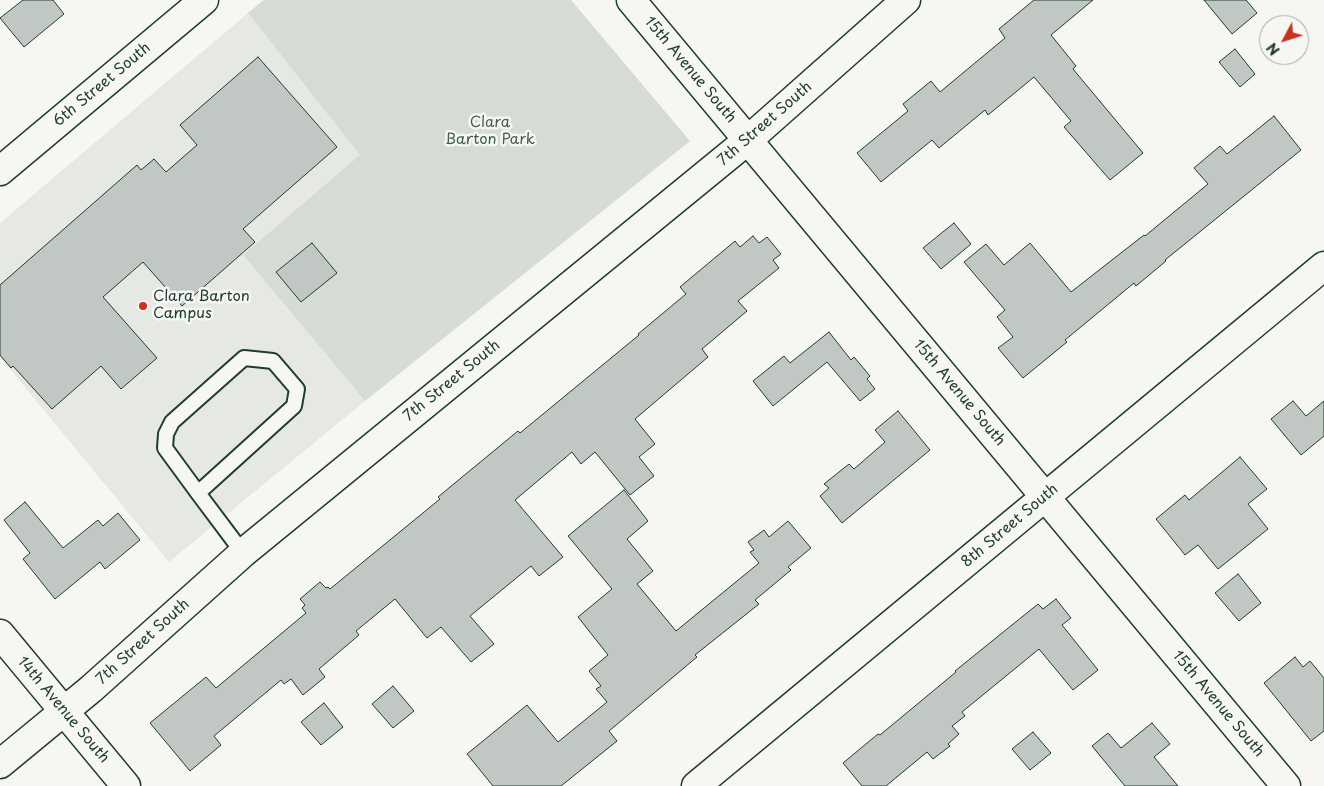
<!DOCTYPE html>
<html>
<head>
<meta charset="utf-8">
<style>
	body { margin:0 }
	#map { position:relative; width:1324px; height:786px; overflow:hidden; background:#f6f6f2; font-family:"Playpen Sans",sans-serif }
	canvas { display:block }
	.north { position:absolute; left:1259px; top:15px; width:50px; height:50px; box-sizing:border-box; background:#f6f6f2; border:1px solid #a0aca6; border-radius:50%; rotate:230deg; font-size:14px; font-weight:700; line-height:20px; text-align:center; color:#1f3d34 }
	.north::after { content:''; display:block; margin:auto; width:18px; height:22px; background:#c8321e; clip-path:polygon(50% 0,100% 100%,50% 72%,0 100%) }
</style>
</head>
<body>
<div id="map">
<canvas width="1324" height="786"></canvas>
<div class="north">N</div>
</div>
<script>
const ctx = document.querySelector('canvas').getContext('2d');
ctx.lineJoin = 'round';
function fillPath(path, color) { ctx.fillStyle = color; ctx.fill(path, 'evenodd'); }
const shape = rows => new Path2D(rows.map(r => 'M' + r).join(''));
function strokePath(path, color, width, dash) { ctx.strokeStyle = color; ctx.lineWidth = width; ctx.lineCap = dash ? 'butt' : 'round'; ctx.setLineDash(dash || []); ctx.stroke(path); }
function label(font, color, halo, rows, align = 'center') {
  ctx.font = font + ' "Playpen Sans",sans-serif'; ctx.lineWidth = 5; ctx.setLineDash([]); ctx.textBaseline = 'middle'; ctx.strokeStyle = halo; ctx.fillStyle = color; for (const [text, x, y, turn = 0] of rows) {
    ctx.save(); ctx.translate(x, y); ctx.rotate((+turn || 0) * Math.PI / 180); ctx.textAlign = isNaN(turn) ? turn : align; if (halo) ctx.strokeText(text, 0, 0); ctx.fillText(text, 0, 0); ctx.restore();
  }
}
fillPath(shape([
	[248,13,361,155,243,255,365,401,169,562,0,357,0,223]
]), '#e6e8e4');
fillPath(shape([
	[264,0,571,0,690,141,365,401,243,255,360,155,248,13]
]), '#d6dbd6');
const building = shape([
	[23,0,53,0,64,14,24,47,0,18,23,0],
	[1034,0,1093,0,1051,35,1076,66,1073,69,1143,153,1110,180,1064,127,1071,121,1034,77,988,115,985,110,939,148,932,140,881,182,857,153,908,111,903,104,931,81,940,92,1005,38,999,29,1034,0],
	[1204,0,1246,0,1257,13,1232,34,1204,0],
	[1235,49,1255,74,1240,87,1219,62,1235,49],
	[258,57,337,147,243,229,255,242,182,306,143,262,103,297,157,358,121,389,101,366,52,409,13,366,11,368,0,355,0,285,137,165,141,170,154,159,166,172,197,145,180,125,258,57],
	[1274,116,1301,150,1165,260,1166,261,1136,286,1134,283,1065,340,1067,342,1023,378,998,348,1013,337,997,317,1005,310,964,262,986,244,1004,265,1030,243,1071,292,1144,235,1145,236,1208,184,1194,168,1220,146,1227,154,1274,116],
	[954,223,971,244,941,269,923,248,954,223],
	[753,236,759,243,767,237,781,254,773,260,779,268,738,301,747,311,702,349,708,357,635,419,655,444,639,457,654,476,630,495,595,452,581,464,572,452,515,500,563,557,539,576,531,566,470,616,494,644,471,662,441,627,427,638,395,599,356,631,359,635,319,669,325,677,303,695,291,679,284,684,281,680,214,736,221,745,190,771,150,723,206,677,216,688,306,613,302,608,305,605,300,599,320,582,326,588,328,587,330,589,440,499,438,497,467,473,518,431,520,433,639,335,638,334,686,294,680,287,735,241,740,247,753,236],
	[312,243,337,273,301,302,276,272,312,243],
	[829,332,851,360,854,357,870,376,867,379,875,389,860,401,827,362,773,406,753,381,784,356,790,363,829,332],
	[1293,401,1306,416,1324,401,1324,436,1301,455,1271,419,1293,401],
	[898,411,930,450,842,523,820,496,829,488,824,484,849,464,854,469,885,442,875,430,898,411],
	[1240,457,1267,489,1248,504,1268,529,1218,569,1198,545,1185,555,1156,519,1185,495,1189,500,1240,457],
	[624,490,648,521,627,539,653,571,637,584,676,631,759,563,750,552,754,550,748,542,764,530,769,537,788,521,811,548,788,567,791,570,755,600,759,604,695,655,697,657,609,731,617,741,561,786,493,786,467,754,527,705,558,742,607,702,596,689,601,686,589,671,608,655,578,617,612,589,568,536,624,490],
	[25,502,63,548,98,520,103,526,118,513,140,540,105,569,100,562,55,599,23,559,30,553,4,520,25,502],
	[1238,574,1261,603,1239,621,1215,593,1238,574],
	[1056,599,1071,618,1062,625,1098,670,1073,690,1039,649,962,712,965,716,952,726,959,734,948,744,950,746,933,759,927,752,886,786,862,786,843,763,878,734,880,735,956,672,955,671,1038,604,1043,609,1056,599],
	[1295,657,1303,667,1310,661,1324,678,1324,731,1311,741,1264,683,1295,657],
	[393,686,414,711,393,728,372,704,393,686],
	[324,703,343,727,321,745,301,722,324,703],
	[1152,723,1170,744,1154,757,1178,786,1125,786,1092,746,1108,733,1121,748,1152,723],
	[1033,732,1051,753,1030,770,1012,749,1033,732]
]);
fillPath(building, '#c1c8c3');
strokePath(building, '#1f3d34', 1);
const service = shape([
	[198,493,294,406,297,389,273,361,244,358,172,422,166,434,165,448,198,493,243,553]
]);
const minor = shape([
	[631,0,1286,786],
	[0,171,204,0],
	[0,634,126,786],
	[0,764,91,689,243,553,748,140,906,0],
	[696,786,1324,266]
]);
strokePath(service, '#1f3d34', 18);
strokePath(minor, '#1f3d34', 31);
strokePath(service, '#f6f6f2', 14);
strokePath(minor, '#f6f6f2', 28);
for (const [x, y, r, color] of [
	[143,306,5,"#c8321e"]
]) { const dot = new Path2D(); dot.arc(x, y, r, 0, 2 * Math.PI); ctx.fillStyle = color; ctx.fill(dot); strokePath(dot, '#f6f6f2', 2); }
label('15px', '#1f3d34', '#f6f6f2', [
	["15th Avenue South",690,70,50],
	["6th Street South",102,85,-40],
	["7th Street South",765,124,-41],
	["7th Street South",452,381,-39],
	["15th Avenue South",959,393,50],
	["8th Street South",1010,526,-40],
	["7th Street South",143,642,-42],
	["15th Avenue South",1218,704,50],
	["14th Avenue South",63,710,50]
]);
label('15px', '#445d54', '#f6f6f2', [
	["Clara",490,123],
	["Barton Park",490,140]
]);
label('15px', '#1f3d34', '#f6f6f2', [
	["Clara Barton",153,297],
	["Campus",153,314]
], 'left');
</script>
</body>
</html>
